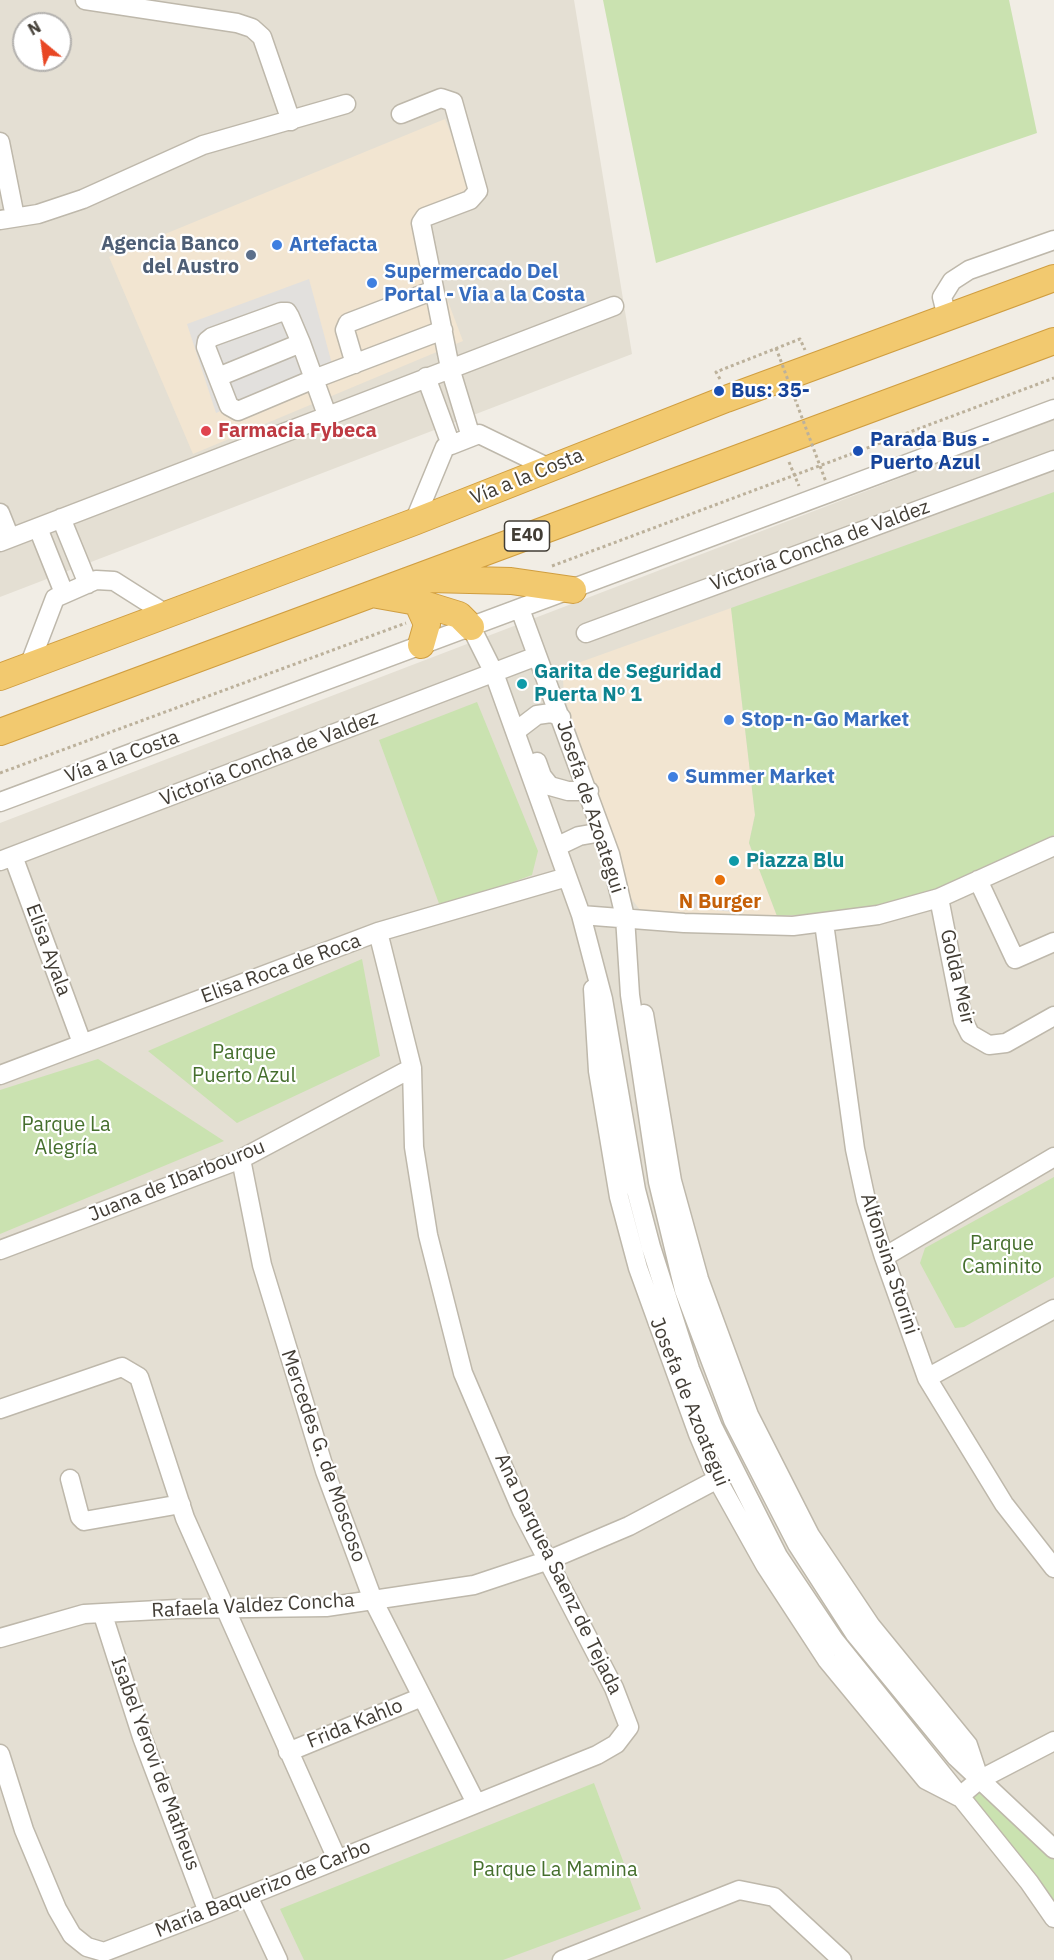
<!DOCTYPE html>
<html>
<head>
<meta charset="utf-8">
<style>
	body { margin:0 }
	#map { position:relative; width:1054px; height:1960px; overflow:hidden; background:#f1ede5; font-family:"IBM Plex Sans",sans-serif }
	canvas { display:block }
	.north { position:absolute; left:12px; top:12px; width:60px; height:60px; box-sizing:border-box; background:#fff; border:2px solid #b3b1ae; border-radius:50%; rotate:331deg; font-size:16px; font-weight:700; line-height:24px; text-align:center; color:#423d35 }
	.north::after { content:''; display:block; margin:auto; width:21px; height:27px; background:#e84724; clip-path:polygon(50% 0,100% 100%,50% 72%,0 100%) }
</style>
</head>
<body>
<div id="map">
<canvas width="1054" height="1960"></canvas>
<div class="north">N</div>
</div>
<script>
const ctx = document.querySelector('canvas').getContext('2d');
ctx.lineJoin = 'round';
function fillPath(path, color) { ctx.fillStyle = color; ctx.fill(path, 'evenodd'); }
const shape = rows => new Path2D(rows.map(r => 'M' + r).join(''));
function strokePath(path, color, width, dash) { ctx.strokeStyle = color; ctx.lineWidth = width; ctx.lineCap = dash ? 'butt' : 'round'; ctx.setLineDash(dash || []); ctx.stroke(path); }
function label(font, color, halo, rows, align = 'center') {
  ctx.font = font + ' "IBM Plex Sans",sans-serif'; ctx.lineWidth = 4.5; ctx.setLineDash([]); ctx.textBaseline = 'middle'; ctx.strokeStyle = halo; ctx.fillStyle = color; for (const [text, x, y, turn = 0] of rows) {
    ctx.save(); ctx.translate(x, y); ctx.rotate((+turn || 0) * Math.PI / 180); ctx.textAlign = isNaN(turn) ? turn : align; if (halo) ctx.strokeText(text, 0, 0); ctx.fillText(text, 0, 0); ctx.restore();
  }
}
fillPath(shape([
	[0,0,574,0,632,354,0,597],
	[24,24,60,24,60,60,24,60],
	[1054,419,1054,1960,0,1960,0,823]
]), '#e4dfd3');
fillPath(shape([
	[445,119,474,192,417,220,463,341,193,454,109,257],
	[731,608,755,815,749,843,777,916,652,915,640,910,627,893,593,779,564,696,563,679,569,667,575,664]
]), '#f2e5d1');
fillPath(shape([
	[603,0,1009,0,1037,133,656,263],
	[1054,492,1054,835,961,882,909,899,835,913,777,916,749,843,755,815,731,608],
	[477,702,538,851,532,875,441,909,379,740],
	[362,959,380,1056,237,1123,148,1051],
	[98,1059,224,1141,0,1234,0,1090],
	[1054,1177,1054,1277,964,1327,955,1328,920,1263,925,1248],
	[976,1782,1054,1855,1054,1909,962,1795],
	[594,1783,641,1909,503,1960,304,1960,280,1909]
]), '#cae2b0');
fillPath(shape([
	[309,279,332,364,216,413,187,324],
	[679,895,741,899,743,913,677,906]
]), '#e2e0dd');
const minor = shape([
	[85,0,237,23,252,28,262,37,291,121],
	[401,114,441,98,453,102,478,191,470,200,425,217,421,223,450,368,471,437],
	[0,142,15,217],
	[0,220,38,214,83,199,203,145,346,104],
	[947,317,942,297,952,281,969,270,1054,240],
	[355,364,345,330,348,323,434,290],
	[218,377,301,343],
	[426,377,451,445],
	[327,415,301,343,290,317,287,312,281,312,212,337,207,341,206,347,229,406,238,411,314,379,443,330],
	[0,513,10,538],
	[61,518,88,584],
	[414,522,445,447,451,445,479,434,549,468],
	[38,528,64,593],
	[0,542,614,306],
	[520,609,610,854,625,917,630,995,658,1182,684,1290,733,1420,797,1544,855,1634,956,1757,1054,1849],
	[471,627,494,673,581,915,603,999,636,1190,651,1247,690,1369,713,1427,778,1556,835,1641,1029,1882,1054,1918],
	[586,633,1054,460],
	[29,666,55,598,96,580,114,581,166,614],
	[516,731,537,715,551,713,561,717],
	[537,762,542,776,550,786,568,791,589,791],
	[0,802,1054,409],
	[558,846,579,836,602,832],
	[13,856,82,1043],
	[0,861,537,656],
	[978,880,1015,959,1054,942],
	[939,898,963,1020,970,1034,989,1045,1006,1043,1054,1016],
	[581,915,684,923,793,926,878,915,939,898,1054,846],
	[824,923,855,1149,866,1200,884,1257,927,1378,1004,1504,1054,1568],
	[593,989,598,1071,619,1197,638,1268,698,1434,717,1479,765,1565,827,1660,926,1780,959,1797,979,1780,1054,1741],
	[644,1014,672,1181,699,1279,749,1415,810,1535,871,1626,968,1745,978,1775],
	[0,1075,378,932,567,877],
	[241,1159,262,1265,325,1471,373,1600,476,1803],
	[0,1250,241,1159,412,1068],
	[884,1257,1054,1157],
	[927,1378,1054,1309],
	[0,1409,122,1367,139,1377,185,1518,337,1859],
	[70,1479,80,1517,84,1521,181,1504],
	[103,1615,142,1737,208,1912],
	[0,1638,84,1614,177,1609,326,1607,474,1585,549,1560,629,1526,729,1473],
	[288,1752,422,1697],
	[0,1754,24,1830,57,1909,72,1935,87,1947,104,1952,208,1912,597,1755,616,1744,629,1727,614,1688,522,1511,463,1373,428,1235,414,1147,412,1068,378,932],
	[248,1896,278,1960],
	[562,1960,739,1890,774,1897,842,1960]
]);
const highway = shape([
	[429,579,511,581,573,590],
	[372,594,417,602,427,624,421,645],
	[417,602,459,615,471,627],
	[0,677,414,522,726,399,1054,278],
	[0,732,1054,341]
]);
strokePath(minor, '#beb8ab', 21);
strokePath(highway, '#d09e40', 28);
strokePath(shape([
	[720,379,716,372,800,339,805,350],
	[789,462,799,486],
	[552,566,1054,378],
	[0,773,406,623]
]), '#bcb19b', 3, [3, 3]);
strokePath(minor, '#fff', 18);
strokePath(highway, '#f2c96f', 26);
strokePath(shape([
	[776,348,826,482]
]), '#bcb19b', 3, [3, 3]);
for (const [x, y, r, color] of [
	[277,245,6,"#3f7fe0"],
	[251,255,6,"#5c6f8a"],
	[372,283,6,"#3f7fe0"],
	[719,391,6,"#1a4fb4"],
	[206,431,6,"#e0444e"],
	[858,451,6,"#1a4fb4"],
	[522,684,6,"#0f9aa8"],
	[729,720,6,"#3f7fe0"],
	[673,777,6,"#3f7fe0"],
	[734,861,6,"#0f9aa8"],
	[720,880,6,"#e8710a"]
]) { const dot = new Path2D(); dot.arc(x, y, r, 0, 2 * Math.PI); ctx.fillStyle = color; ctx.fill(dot); strokePath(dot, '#fff', 2); }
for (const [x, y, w] of [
	[527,536,45]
]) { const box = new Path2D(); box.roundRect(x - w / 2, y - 15, w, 30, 4.5); ctx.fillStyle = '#fff'; ctx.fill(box); strokePath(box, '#423d35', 1.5); }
label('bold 18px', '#423d35', null, [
	["E40",527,536]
]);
label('bold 20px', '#4e5e75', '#fff', [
	["Agencia Banco",239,244],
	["del Austro",239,267]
], 'right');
label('bold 20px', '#366cbe', '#fff', [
	["Artefacta",289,245],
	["Supermercado Del",384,272],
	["Portal - Via a la Costa",384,295],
	["Stop-n-Go Market",741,720],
	["Summer Market",685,777]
], 'left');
label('bold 20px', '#164399', '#fff', [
	["Bus: 35-",731,391],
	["Parada Bus -",870,440],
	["Puerto Azul",870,463]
], 'left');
label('bold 20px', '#be3a42', '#fff', [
	["Farmacia Fybeca",218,431]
], 'left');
label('20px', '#423d35', '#fff', [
	["Vía a la Costa",527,477,-22],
	["Victoria Concha de Valdez",820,546,-20],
	["Vía a la Costa",122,757,-20],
	["Victoria Concha de Valdez",269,759,-21],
	["Josefa de Azoategui",590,807,72],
	["Elisa Ayala",48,950,70],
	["Elisa Roca de Roca",281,969,-20],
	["Golda Meir",957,977,77],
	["Juana de Ibarbourou",177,1181,-22],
	["Alfonsina Storini",889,1264,72],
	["Josefa de Azoategui",689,1402,68],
	["Mercedes G. de Moscoso",323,1456,71],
	["Ana Darquea Saenz de Tejada",558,1574,64],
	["Rafaela Valdez Concha",253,1606,-3],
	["Frida Kahlo",355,1724,-22],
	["Isabel Yerovi de Matheus",155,1764,70],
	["María Baquerizo de Carbo",263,1889,-22]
]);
label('bold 20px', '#0d838f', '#fff', [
	["Garita de Seguridad",534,672],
	["Puerta Nº 1",534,695],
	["Piazza Blu",746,861]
], 'left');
label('bold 20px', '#c56008', '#fff', [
	["N Burger",720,902]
]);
label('20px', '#456f2d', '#fff', [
	["Parque",244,1053],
	["Puerto Azul",244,1076],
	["Parque La",66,1125],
	["Alegría",66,1148],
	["Parque",1002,1244],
	["Caminito",1002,1267],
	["Parque La Mamina",555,1870]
]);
</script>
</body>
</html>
